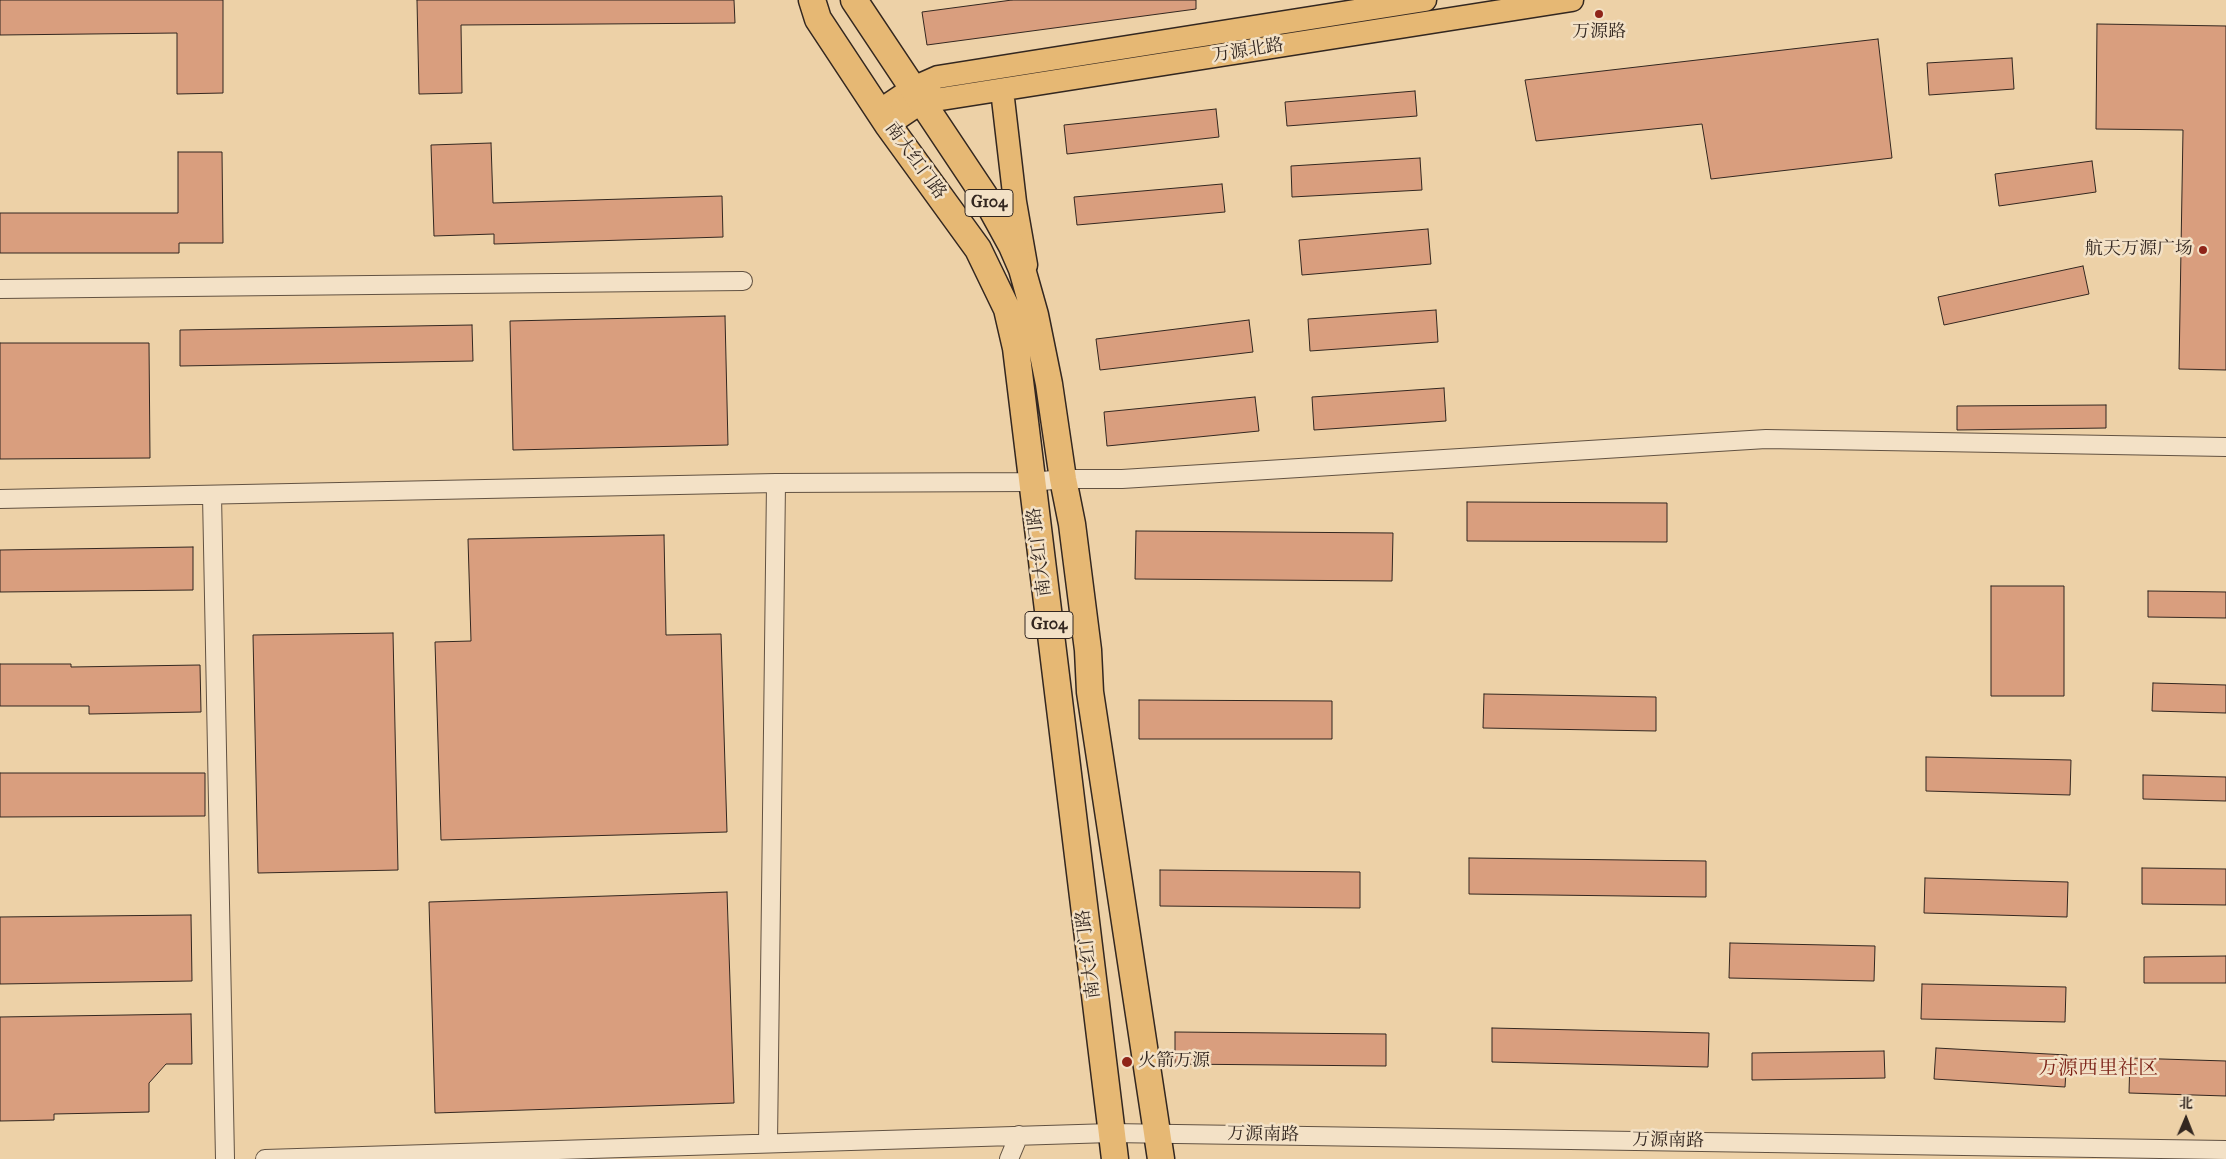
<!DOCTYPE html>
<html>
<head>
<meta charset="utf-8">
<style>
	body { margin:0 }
	#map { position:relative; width:2226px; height:1159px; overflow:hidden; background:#edd1a7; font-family:"IM FELL Great Primer","Noto Serif SC",serif }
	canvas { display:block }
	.north { position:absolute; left:2161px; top:1094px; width:50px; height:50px; -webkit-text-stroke:4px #f3e1c6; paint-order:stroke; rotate:1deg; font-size:14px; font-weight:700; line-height:20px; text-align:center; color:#332720 }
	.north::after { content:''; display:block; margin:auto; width:18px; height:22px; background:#332720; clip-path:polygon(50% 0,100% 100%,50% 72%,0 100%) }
</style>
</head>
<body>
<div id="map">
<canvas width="2226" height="1159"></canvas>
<div class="north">北</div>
</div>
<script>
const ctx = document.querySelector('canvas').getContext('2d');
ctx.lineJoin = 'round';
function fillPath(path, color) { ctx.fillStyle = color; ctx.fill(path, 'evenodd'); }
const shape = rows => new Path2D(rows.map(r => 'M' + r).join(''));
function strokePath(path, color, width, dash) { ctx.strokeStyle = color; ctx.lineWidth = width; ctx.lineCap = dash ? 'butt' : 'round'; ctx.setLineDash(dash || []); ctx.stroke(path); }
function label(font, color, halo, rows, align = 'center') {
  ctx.font = font + ' "IM FELL Great Primer","Noto Serif SC",serif'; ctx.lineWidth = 5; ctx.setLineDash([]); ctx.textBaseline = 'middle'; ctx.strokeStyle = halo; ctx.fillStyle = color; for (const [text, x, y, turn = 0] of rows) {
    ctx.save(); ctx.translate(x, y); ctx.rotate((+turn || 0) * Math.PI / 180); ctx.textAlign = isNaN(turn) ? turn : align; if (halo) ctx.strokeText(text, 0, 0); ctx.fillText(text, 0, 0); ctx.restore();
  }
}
const building = shape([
	[0,0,223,0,223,93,177,94,177,33,0,35,0,0],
	[417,0,734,0,735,23,461,25,462,93,419,94,417,0],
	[1012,0,1196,0,1196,9,927,45,922,12,1012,0],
	[2097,24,2226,26,2226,370,2179,369,2183,130,2096,129,2097,24],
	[1878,39,1892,158,1711,179,1702,124,1536,141,1525,80,1878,39],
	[2012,58,2014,89,1929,95,1927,63,2012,58],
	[1415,91,1417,116,1287,126,1285,102,1415,91],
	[1216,109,1219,137,1067,154,1064,125,1216,109],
	[491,143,493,203,722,196,723,237,494,244,494,234,434,236,431,145,491,143],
	[178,152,222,152,223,243,179,243,179,253,0,253,0,213,178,213,178,152],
	[1420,158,1422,190,1292,197,1291,166,1420,158],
	[2092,161,2096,192,1999,206,1995,174,2092,161],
	[1222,184,1225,212,1077,225,1074,197,1222,184],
	[1428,229,1431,264,1302,275,1299,240,1428,229],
	[2083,266,2089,294,1944,325,1938,297,2083,266],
	[1436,310,1438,342,1310,351,1308,319,1436,310],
	[725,316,728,445,513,450,510,321,725,316],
	[1249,320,1253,352,1100,370,1096,339,1249,320],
	[472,325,473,361,180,366,180,330,472,325],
	[0,343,149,343,150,458,0,459,0,343],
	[1444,388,1446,421,1314,430,1312,397,1444,388],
	[1255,397,1259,431,1107,446,1104,412,1255,397],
	[2106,405,2106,428,1957,430,1957,406,2106,405],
	[1467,502,1667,503,1667,542,1467,541,1467,502],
	[1136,531,1393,533,1392,581,1135,579,1136,531],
	[664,535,666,635,721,634,727,832,441,840,435,642,471,641,468,539,664,535],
	[193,547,193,590,0,592,0,550,193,547],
	[1991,586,2064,586,2064,696,1991,696,1991,586],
	[2148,591,2226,592,2226,618,2148,617,2148,591],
	[393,633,398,870,258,873,253,635,393,633],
	[0,664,71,664,71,667,200,665,201,712,89,714,89,706,0,706,0,664],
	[2153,683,2226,685,2226,713,2152,711,2153,683],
	[1484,694,1656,697,1656,731,1483,728,1484,694],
	[1139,700,1332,701,1332,739,1139,739,1139,700],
	[1926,757,2071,760,2070,795,1926,791,1926,757],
	[0,773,205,773,205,816,0,817,0,773],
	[2143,775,2226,777,2226,801,2143,799,2143,775],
	[1469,858,1706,861,1706,897,1469,894,1469,858],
	[2142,868,2226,869,2226,905,2142,904,2142,868],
	[1160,870,1360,872,1360,908,1160,906,1160,870],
	[1925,878,2068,882,2067,917,1924,913,1925,878],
	[727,892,734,1103,435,1113,429,902,727,892],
	[191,915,192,981,0,984,0,917,191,915],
	[1730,943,1875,946,1874,981,1729,978,1730,943],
	[2226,956,2226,983,2144,983,2144,957,2226,956],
	[1922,984,2066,987,2065,1022,1921,1019,1922,984],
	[191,1014,192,1064,166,1064,149,1083,149,1112,54,1114,54,1120,0,1121,0,1017,191,1014],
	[1492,1028,1709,1033,1708,1067,1492,1062,1492,1028],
	[1175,1032,1386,1034,1386,1066,1175,1064,1175,1032],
	[1936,1048,2067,1055,2065,1087,1934,1079,1936,1048],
	[1884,1051,1885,1078,1752,1080,1752,1053,1884,1051],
	[2130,1058,2226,1061,2226,1096,2129,1093,2130,1058]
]);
fillPath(building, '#d99e7e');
strokePath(building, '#332720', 1);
const minor = shape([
	[0,289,743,281],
	[776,483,1032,482,1063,479,1122,479,1766,439,2226,447],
	[212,495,225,1159],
	[0,499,776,483,768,1143],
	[265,1159,1111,1133,2226,1150],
	[1009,1159,1019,1135]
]);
const major = shape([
	[1002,90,1015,202,1026,265],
	[879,111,913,88,938,77,1425,0],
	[888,125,922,102,1572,0]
]);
const highway = shape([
	[812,0,818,19,888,125,978,249,1007,309,1016,348,1115,1159],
	[854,0,984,195,1012,246,1022,269,1035,315,1049,384,1063,479,1072,524,1088,650,1090,692,1161,1159]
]);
strokePath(minor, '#625242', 20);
strokePath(major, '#332720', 25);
strokePath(highway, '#332720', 29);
strokePath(minor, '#f3e1c6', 18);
strokePath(major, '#e6b874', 22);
strokePath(highway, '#e6b874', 26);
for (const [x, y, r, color] of [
	[1599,14,5,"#8f2418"],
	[2203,250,5,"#8f2418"],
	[1127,1062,6,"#8f2418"]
]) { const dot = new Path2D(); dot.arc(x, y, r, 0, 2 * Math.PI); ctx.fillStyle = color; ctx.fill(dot); strokePath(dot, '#f3e1c6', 2); }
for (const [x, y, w] of [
	[989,203,48],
	[1049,625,48]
]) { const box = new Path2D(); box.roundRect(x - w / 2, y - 13.5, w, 27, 4); ctx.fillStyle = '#f3e1c6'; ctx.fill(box); strokePath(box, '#332720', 1); }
label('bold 16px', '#332720', null, [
	["G104",989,203],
	["G104",1049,625]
]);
label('18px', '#332720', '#f3e1c6', [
	["万源路",1599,33],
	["航天万源广场",2193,250,"right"],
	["火箭万源",1138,1062,"left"]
]);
label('18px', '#332720', '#f3e1c6', [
	["万源北路",1248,51,-9],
	["南大红门路",915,161,54],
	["南大红门路",1040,552,-97],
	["南大红门路",1089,954,-97],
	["万源南路",1263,1135,1],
	["万源南路",1668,1141,1]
]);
label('20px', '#7a1f14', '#f3e1c6', [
	["万源西里社区",2098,1069]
]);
</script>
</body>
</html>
